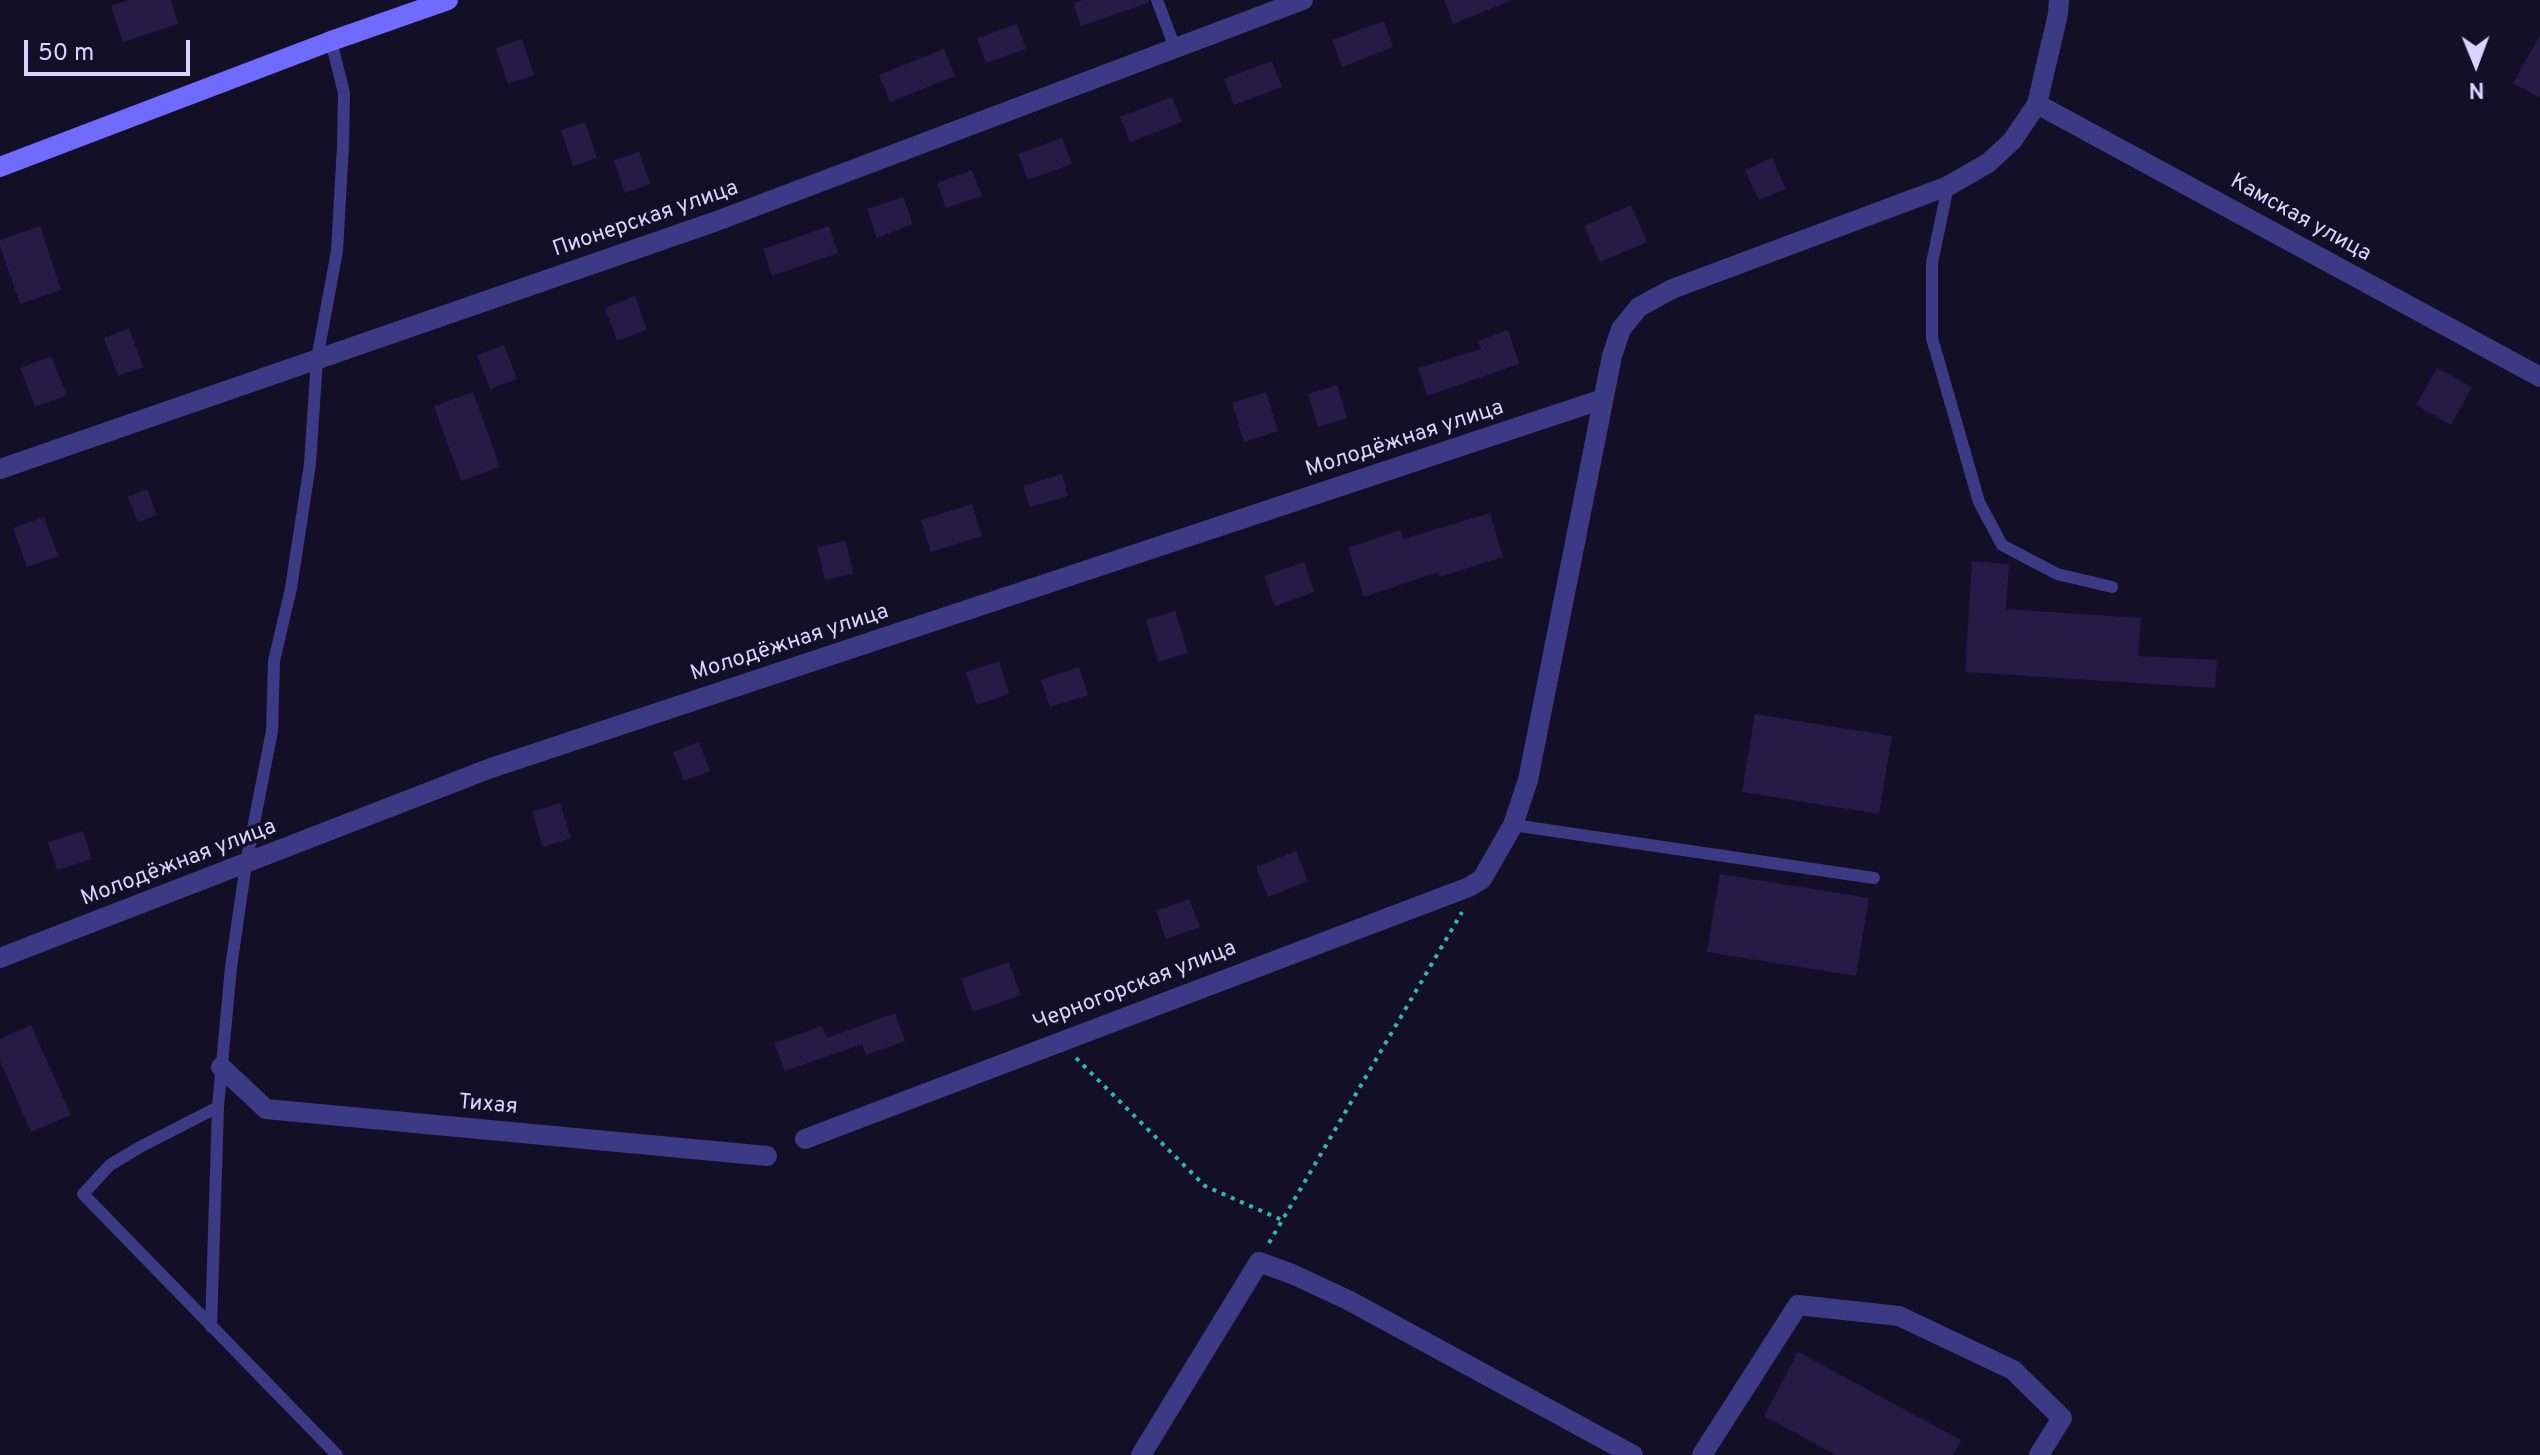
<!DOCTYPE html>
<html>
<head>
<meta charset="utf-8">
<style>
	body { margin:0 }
	#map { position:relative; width:2540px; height:1455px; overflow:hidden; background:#130f26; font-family:Overpass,sans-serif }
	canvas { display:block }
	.north { position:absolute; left:2436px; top:24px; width:80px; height:80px; -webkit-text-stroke:6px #130f26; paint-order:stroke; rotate:179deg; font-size:22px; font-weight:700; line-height:32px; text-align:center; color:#d9d4ff }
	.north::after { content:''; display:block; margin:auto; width:28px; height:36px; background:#d9d4ff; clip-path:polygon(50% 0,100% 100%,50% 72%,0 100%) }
	.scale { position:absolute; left:24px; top:40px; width:166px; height:36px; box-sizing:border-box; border:4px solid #d9d4ff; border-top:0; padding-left:10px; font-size:24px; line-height:28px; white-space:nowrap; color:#d9d4ff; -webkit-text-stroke:6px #130f26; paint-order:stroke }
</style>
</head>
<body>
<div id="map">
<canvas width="2540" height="1455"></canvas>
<div class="north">N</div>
<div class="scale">50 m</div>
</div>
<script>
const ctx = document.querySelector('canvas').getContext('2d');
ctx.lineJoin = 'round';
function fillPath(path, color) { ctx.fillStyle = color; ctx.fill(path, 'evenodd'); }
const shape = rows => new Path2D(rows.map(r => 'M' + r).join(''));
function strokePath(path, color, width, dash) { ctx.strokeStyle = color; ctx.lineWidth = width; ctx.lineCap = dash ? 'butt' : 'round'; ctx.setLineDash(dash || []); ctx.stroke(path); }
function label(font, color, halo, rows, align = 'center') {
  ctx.font = font + ' Overpass,sans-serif'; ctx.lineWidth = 7; ctx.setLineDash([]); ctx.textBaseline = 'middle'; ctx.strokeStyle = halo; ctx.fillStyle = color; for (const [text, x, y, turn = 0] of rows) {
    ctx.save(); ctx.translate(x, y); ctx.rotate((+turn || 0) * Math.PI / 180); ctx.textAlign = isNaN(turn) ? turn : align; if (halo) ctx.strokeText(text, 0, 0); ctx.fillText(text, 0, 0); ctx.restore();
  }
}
fillPath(shape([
	[129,0,171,0,178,24,123,42,111,6],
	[1083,0,1148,0,1148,3,1081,26,1073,3],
	[1444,0,1510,0,1510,1,1453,24],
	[1384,21,1393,47,1342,67,1332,40],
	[1017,24,1026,49,986,63,977,38],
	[2540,35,2540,98,2513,83],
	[522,39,534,75,508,84,496,48],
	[944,49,955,76,890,102,879,75],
	[1272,61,1282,87,1234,105,1224,79],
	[1172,97,1182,122,1130,142,1120,117],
	[585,122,597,158,573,166,561,130],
	[1062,138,1072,164,1028,180,1018,154],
	[639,152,650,184,625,193,614,160],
	[1772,158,1786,189,1759,200,1745,170],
	[972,170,982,196,946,208,937,183],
	[903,197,913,224,877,238,867,209],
	[1631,205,1647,242,1600,262,1584,226],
	[40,226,61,290,20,304,0,246,0,240],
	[829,226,838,253,772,276,763,249],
	[635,296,647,330,617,341,605,308],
	[129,328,143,367,118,376,104,338],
	[1508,330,1519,364,1427,396,1418,368,1481,349,1478,341],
	[504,345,517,379,490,389,477,355],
	[51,356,67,395,35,407,20,368],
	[2437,368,2472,387,2451,425,2416,405],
	[1337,385,1347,418,1318,427,1308,394],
	[473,392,500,467,461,481,434,406],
	[1266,392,1278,431,1244,442,1232,403],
	[1062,474,1068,496,1030,507,1023,486],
	[147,489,157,515,138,522,128,497],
	[972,504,982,536,931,552,921,520],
	[1490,513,1503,557,1440,577,1438,572,1364,597,1348,548,1400,530,1403,539],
	[44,517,58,556,27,567,13,528],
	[846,541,853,574,825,580,817,547],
	[1972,561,2009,564,2006,609,2141,618,2138,656,2217,660,2215,688,1965,672],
	[1304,562,1314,592,1275,606,1264,576],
	[1175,611,1188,653,1158,662,1146,620],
	[999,661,1009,694,977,705,966,672],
	[1079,667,1088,695,1050,707,1041,680],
	[1755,714,1892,736,1879,814,1742,792],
	[699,742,710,771,684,781,673,752],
	[560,803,571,838,543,847,532,812],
	[83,831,92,859,57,870,48,842],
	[1296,851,1308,881,1268,897,1256,867],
	[1720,874,1869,898,1856,976,1707,952],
	[1189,899,1200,927,1166,939,1156,911],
	[1009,962,1021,995,973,1012,961,979],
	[895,1013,905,1041,866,1055,862,1044,785,1071,774,1043,822,1026,827,1038],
	[31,1025,71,1115,31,1132,0,1061,0,1039],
	[1798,1352,1961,1440,1953,1455,1836,1455,1764,1416]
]), '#241b47');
strokePath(shape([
	[1076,1058,1205,1186,1282,1220],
	[1269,1243,1462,912]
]), '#2fb8b0', 4, [4, 6]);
strokePath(shape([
	[1157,0,1175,48],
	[1948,186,1932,263,1932,338,1979,502,2002,545,2057,574,2112,587],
	[1513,825,1874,878],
	[218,1107,140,1147,110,1165,83,1194,337,1455],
	[211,1327,218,1107,231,967,246,864,272,731,274,661,291,588,310,464,317,359,337,251,343,146,344,93,331,41]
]), '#3d3a85', 12);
strokePath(shape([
	[2037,104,2540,377],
	[0,469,714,222,1303,0],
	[0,958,491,768,1603,399],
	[221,1067,266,1109,767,1156],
	[805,1139,1469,887,1482,879,1513,825,1528,780,1612,356,1621,329,1639,307,1672,289,1948,186,1988,163,2012,141,2037,104,2058,14,2059,0],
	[1141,1455,1259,1262,1292,1274,1348,1300,1633,1455],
	[1702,1455,1798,1305,1899,1316,2013,1370,2062,1418,2039,1455]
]), '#3d3a85', 20);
strokePath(shape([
	[0,167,331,41,448,0]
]), '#6f6bff', 20);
label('22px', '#d9d4ff', '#130f26', [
	["Камская улица",2300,219,29],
	["Пионерская улица",646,220,-19],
	["Молодёжная улица",1405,440,-18],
	["Молодёжная улица",790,644,-18],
	["Молодёжная улица",179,864,-21],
	["Черногорская улица",1135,987,-21],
	["Тихая",488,1106,5]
]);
</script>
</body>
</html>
